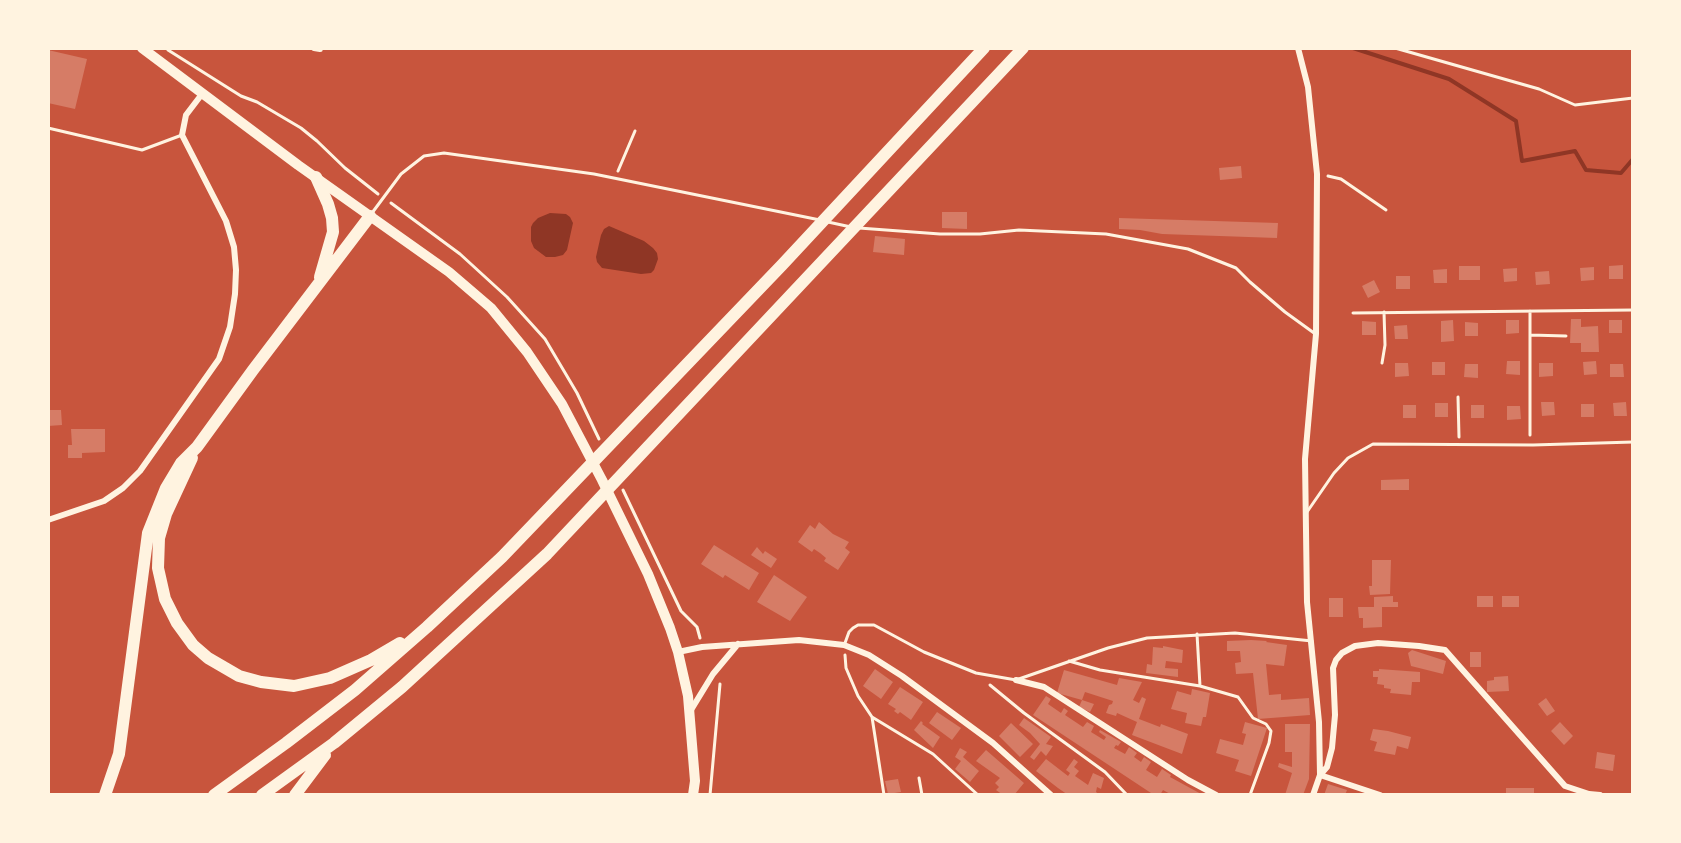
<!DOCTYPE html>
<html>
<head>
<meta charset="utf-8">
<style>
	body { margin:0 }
	#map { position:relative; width:1681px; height:843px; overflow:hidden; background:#c8553d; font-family:"Noto Sans",sans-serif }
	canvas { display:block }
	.frame { position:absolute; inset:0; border:50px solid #fff3e0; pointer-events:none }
</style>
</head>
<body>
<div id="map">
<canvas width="1681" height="843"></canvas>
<div class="frame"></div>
</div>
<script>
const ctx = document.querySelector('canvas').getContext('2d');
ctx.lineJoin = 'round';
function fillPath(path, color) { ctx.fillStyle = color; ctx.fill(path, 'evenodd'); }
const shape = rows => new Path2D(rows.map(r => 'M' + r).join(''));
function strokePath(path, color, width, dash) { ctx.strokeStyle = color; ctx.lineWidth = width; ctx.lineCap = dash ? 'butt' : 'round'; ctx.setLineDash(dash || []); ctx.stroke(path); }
fillPath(shape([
	[550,213,566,214,570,217,573,223,567,250,563,255,555,257,546,257,534,248,531,241,531,227,533,223,538,218],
	[609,226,644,241,653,248,657,253,658,259,654,270,651,273,641,274,602,268,597,262,596,257,601,235,604,229]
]), '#8f3625');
strokePath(shape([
	[1353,48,1449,79,1516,121,1522,161,1575,151,1586,170,1621,173,1633,159]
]), '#8f3625', 4);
fillPath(shape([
	[48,50,87,59,75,109,48,103],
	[1241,166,1242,178,1220,180,1219,168],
	[942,212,967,212,967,229,942,228],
	[1119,218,1278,223,1277,238,1162,234,1140,230,1119,229],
	[875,236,905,239,904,255,873,252],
	[1623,265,1623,279,1609,279,1609,266],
	[1459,266,1480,266,1480,280,1459,280],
	[1594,267,1594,280,1581,281,1580,268],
	[1517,268,1517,281,1504,282,1503,269],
	[1447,269,1447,283,1434,283,1433,270],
	[1549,271,1550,284,1536,285,1535,272],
	[1396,276,1410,276,1410,289,1396,289],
	[1374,280,1380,292,1368,298,1362,286],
	[1571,319,1581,319,1581,327,1598,326,1599,352,1581,352,1581,343,1570,343],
	[1453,320,1454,341,1441,342,1441,321],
	[1506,320,1519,320,1519,333,1506,334],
	[1609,320,1622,320,1622,333,1609,333],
	[1362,321,1376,322,1376,335,1362,335],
	[1465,322,1478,323,1478,336,1465,336],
	[1407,325,1408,339,1395,339,1394,326],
	[1507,361,1520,361,1520,375,1506,374],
	[1596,361,1597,374,1584,375,1583,362],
	[1432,362,1445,362,1445,375,1432,375],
	[1395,363,1408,363,1409,376,1395,377],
	[1539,363,1553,363,1553,376,1539,377],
	[1465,364,1478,364,1478,378,1464,377],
	[1610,364,1623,364,1624,377,1610,377],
	[1541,402,1554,402,1555,415,1542,416],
	[1626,402,1627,416,1614,416,1613,403],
	[1435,403,1448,403,1448,417,1435,417],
	[1581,404,1594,404,1594,417,1581,417],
	[1403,405,1416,405,1416,418,1403,418],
	[1471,405,1484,405,1484,418,1471,418],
	[1507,406,1520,406,1521,419,1507,420],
	[48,410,61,410,62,425,48,426],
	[71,429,105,429,105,452,82,453,82,458,68,458,68,445,72,445],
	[1409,479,1409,490,1381,490,1381,480],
	[819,522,833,534,849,542,845,548,850,552,838,570,824,561,826,558,820,553,814,549,812,552,798,542,810,525,815,529],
	[714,545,759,573,749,590,725,575,723,578,701,564],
	[757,547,763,554,765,551,777,559,771,568,751,555],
	[1372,560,1391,560,1390,594,1370,595,1369,586,1372,586],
	[774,575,807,597,790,621,757,602],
	[1393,596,1393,602,1398,602,1398,607,1382,607,1382,627,1363,628,1363,618,1359,618,1358,607,1374,607,1374,597],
	[1477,596,1493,596,1493,607,1477,607],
	[1502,596,1519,596,1519,607,1502,607],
	[1329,598,1343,598,1343,617,1329,617],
	[1251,640,1267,641,1266,642,1287,645,1284,666,1266,664,1269,695,1281,694,1281,700,1309,698,1310,715,1258,719,1253,673,1236,674,1235,663,1241,662,1240,651,1227,651,1227,641],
	[1163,646,1183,650,1182,663,1166,661,1165,668,1178,669,1178,677,1146,673,1147,664,1152,665,1153,647,1163,648],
	[1412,650,1446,661,1443,674,1411,666,1408,653],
	[1470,652,1481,652,1481,667,1470,667],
	[875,669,893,682,881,699,863,686],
	[1379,669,1420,672,1420,682,1412,682,1411,695,1390,693,1391,689,1384,688,1384,685,1377,684,1378,677,1373,677,1373,671,1379,671],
	[1064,670,1117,685,1119,678,1142,682,1133,700,1139,703,1142,697,1146,699,1139,719,1160,727,1161,724,1188,734,1182,754,1132,735,1137,722,1117,713,1116,716,1106,713,1109,705,1112,704,1113,701,1085,692,1082,700,1094,704,1090,712,1079,707,1082,700,1057,693],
	[1508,676,1509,691,1487,692,1487,681,1494,680,1494,677],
	[900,687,923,702,911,720,900,712,898,714,894,711,896,709,888,704],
	[1192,689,1210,693,1206,717,1203,717,1201,726,1185,723,1187,713,1171,709,1177,691,1191,695],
	[1046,696,1051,699,1048,704,1061,713,1064,708,1068,711,1065,715,1083,727,1087,722,1094,726,1091,732,1104,740,1106,737,1099,732,1100,730,1121,742,1118,746,1116,745,1114,748,1125,754,1129,747,1137,753,1134,757,1141,762,1144,757,1151,762,1146,770,1157,777,1162,769,1171,775,1170,777,1203,795,1172,795,1163,790,1160,795,1154,795,1033,715],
	[1546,698,1555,711,1547,716,1538,704],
	[937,712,961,728,952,740,929,723],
	[1024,718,1051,737,1046,744,1053,746,1046,756,1041,751,1034,760,1030,757,1040,744,1030,733,1019,725],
	[921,721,923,723,922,724,940,737,933,748,914,730],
	[1245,722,1267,728,1251,776,1235,771,1239,760,1216,753,1220,739,1243,745,1246,734,1242,733],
	[1560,722,1573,736,1564,745,1551,731],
	[1011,723,1033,744,1020,757,999,736],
	[1285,724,1310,724,1309,779,1303,795,1285,795,1292,773,1278,767,1279,763,1292,767,1292,752,1285,752],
	[1373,729,1388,731,1411,737,1408,749,1397,746,1395,755,1374,751,1377,742,1370,740],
	[960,748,967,752,963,757,979,771,970,782,955,769,961,761,955,757],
	[986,750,1024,783,1014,795,1006,793,1003,795,996,790,999,787,995,783,1000,778,976,761],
	[1597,752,1615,755,1613,771,1595,768],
	[1046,759,1068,776,1070,773,1066,770,1074,759,1078,762,1074,767,1079,771,1075,776,1088,785,1093,773,1104,778,1101,789,1097,787,1096,792,1100,795,1068,795,1058,788,1036,771],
	[898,779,901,792,888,794,885,781],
	[1328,784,1347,790,1345,795,1324,795],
	[1506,788,1534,788,1534,795,1506,795]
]), '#d67c66');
strokePath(shape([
	[1395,48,1539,89,1575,105,1633,98],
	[168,50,241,96,257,102,301,128,317,141,345,168,378,194],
	[618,171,635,131],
	[1328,176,1341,179,1386,210],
	[391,203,460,254,507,297,545,339,577,393,599,439],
	[1530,311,1530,435],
	[1353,313,1633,310],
	[1530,335,1566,336],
	[1382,363,1385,345,1384,312],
	[1458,397,1459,437],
	[623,490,681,611,697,627,700,638],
	[845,655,846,668,858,696,872,717,884,795],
	[990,685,1024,713,1105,772,1127,795],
	[872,717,933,754,978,795],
	[919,778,922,795],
	[710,795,720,684]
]), '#fff3e0', 3);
strokePath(shape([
	[48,128,142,150,182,135],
	[372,213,401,174,424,156,444,153,594,174,820,220],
	[828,222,851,227],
	[859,228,940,234,980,234,1019,230,1106,234,1188,249,1236,268,1250,282,1285,312,1314,333],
	[1307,512,1334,473,1348,458,1373,444,1533,445,1633,442],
	[1197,634,1200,686],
	[845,643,849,632,853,628,858,625,874,625,924,652,976,673,1016,680,1108,648,1147,638,1235,633,1312,641],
	[1069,661,1100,670,1200,686,1238,697,1253,718,1266,724,1271,731,1269,743,1250,795]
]), '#fff3e0', 3);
strokePath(shape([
	[314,48,320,49],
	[1298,48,1308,87,1317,174,1316,334,1305,459,1307,602,1319,722,1320,775,1313,795],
	[48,520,104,501,123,488,140,471,219,359,230,327,235,294,236,270,234,247,226,221,182,135,186,115,202,94],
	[678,652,702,647,799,640,844,645,869,655,902,676,993,743,1051,795],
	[1016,680,1044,687,1188,780,1216,795],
	[691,710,713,674,738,644],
	[1380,795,1320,775,1327,767,1332,748,1335,715,1333,668,1336,660,1342,653,1355,646,1378,643,1419,646,1445,650,1565,786,1589,794,1600,795]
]), '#fff3e0', 6);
strokePath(shape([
	[142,48,298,165,449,272,491,308,527,352,562,404,602,480,648,574,670,628,678,652,688,696,695,781,693,795]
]), '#fff3e0', 10);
strokePath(shape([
	[316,177,328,204,332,218,333,232,320,277],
	[192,458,166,514,159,538,158,568,165,599,177,623,193,645,208,658,239,676,261,682,294,686,330,678,371,660,400,643],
	[105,795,119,754,148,533,166,488,181,463,197,447,253,370,370,216],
	[214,795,286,743,355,690,427,627,502,557,782,265,984,48],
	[262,795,334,743,402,687,547,554,1023,48],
	[295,795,325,755]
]), '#fff3e0', 12);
</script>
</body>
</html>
